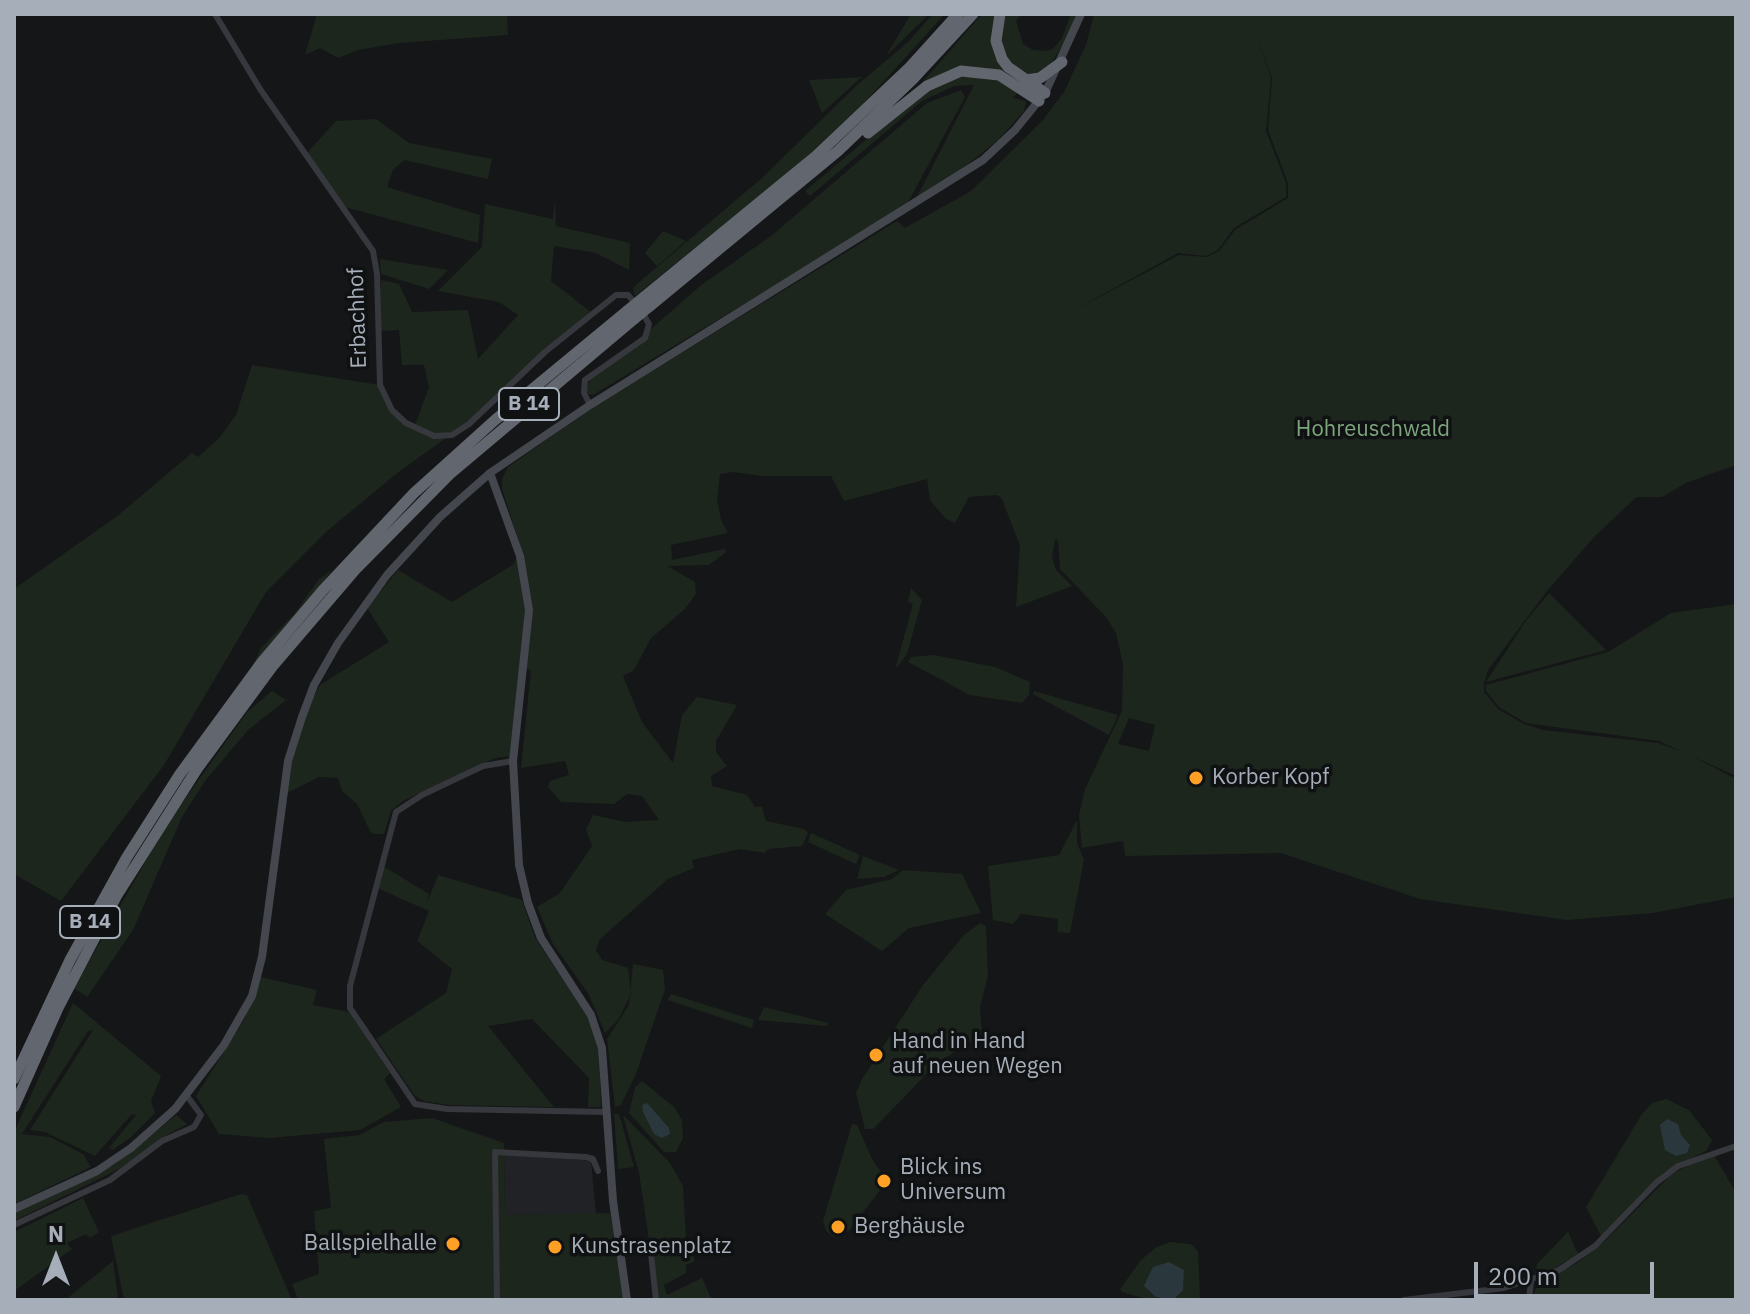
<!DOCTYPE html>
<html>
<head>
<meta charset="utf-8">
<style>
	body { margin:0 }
	#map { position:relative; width:1750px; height:1314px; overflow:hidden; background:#151618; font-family:"IBM Plex Sans",sans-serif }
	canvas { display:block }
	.frame { position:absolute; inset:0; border:16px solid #a6aeb9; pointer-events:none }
	.north { position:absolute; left:16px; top:1218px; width:80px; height:80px; -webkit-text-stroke:6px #101113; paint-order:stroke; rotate:0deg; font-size:22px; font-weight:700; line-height:32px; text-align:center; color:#a6aeb9 }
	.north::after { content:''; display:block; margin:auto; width:28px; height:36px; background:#a6aeb9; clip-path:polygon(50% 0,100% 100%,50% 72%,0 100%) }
	.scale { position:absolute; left:1474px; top:1262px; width:180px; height:36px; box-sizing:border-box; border:4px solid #a6aeb9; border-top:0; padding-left:10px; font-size:24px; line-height:28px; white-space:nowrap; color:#a6aeb9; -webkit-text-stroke:6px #101113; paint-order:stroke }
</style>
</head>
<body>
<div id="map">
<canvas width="1750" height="1314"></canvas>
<div class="frame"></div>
<div class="north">N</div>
<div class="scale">200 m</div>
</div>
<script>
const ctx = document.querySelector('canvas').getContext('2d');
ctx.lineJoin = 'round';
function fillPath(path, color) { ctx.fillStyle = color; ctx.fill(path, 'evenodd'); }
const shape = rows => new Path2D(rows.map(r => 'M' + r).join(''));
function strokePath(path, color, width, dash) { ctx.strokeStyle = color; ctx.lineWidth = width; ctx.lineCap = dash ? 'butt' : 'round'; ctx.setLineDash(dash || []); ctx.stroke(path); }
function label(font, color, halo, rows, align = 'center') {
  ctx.font = font + ' "IBM Plex Sans",sans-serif'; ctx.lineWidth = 7; ctx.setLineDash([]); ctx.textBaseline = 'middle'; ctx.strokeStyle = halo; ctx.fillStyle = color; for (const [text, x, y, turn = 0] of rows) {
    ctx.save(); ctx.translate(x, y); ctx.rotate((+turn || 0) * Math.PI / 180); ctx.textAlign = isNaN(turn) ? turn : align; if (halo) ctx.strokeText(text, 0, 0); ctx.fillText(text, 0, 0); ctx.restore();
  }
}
fillPath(shape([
	[504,1153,591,1161,596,1214,505,1215]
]), '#212225');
fillPath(shape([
	[317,14,507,14,508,35,399,43,358,50,338,58,320,48,305,55],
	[911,14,929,14,886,56],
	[933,14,945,14,864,103,799,164,635,296,633,288,638,283,762,178,857,85,908,42],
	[982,14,996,14,994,45,1035,90,982,68,913,93],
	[1003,14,1022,14,1016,20,1023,44,1033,50,1044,51,1053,49,1062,38,1071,14,1076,14,1069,35,1047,70,1030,76,1012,67,1000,46],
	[1094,14,1736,14,1736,465,1686,483,1662,497,1637,497,1630,503,1594,537,1547,591,1488,670,1484,684,1484,692,1498,709,1524,724,1543,730,1658,743,1686,753,1736,779,1736,897,1653,913,1567,920,1420,899,1281,853,1125,856,1123,841,1082,848,1079,815,1085,789,1122,711,1123,664,1116,633,1105,616,1060,569,1058,541,1055,539,1052,558,1056,570,1072,586,1016,607,1020,546,1002,499,997,495,969,497,955,523,945,518,930,500,927,479,844,501,831,476,763,476,733,472,720,474,717,500,721,520,728,533,671,545,672,560,725,549,726,552,709,565,667,566,695,582,696,594,685,609,651,638,634,670,623,676,642,722,673,763,682,715,697,697,737,705,716,741,716,752,727,766,711,776,712,786,747,795,755,807,762,807,766,821,804,829,808,833,802,846,768,849,765,853,739,849,692,860,694,868,668,879,600,939,596,950,602,960,628,968,631,994,618,1020,605,1033,588,993,553,944,537,907,560,893,592,846,586,829,593,815,625,822,659,820,642,796,627,794,614,804,561,802,548,787,550,781,569,775,565,761,521,768,531,670,520,669,510,756,495,758,403,801,391,811,384,834,376,834,371,833,357,804,342,791,338,778,319,777,285,794,291,758,312,699,320,685,389,642,367,608,398,570,452,602,514,564,521,548,502,489,502,479,508,467,592,408,897,221,905,228,971,191,1043,120,1064,92,1086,45],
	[1256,36,1272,78,1268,130,1288,183,1288,198,1235,230,1219,251,1207,257,1179,255,1073,311,1178,253,1206,256,1218,250,1234,228,1286,197,1286,183,1266,131,1271,78],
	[1129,718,1155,725,1149,751,1118,744],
	[962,75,990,76,1019,91,1013,98,1026,101,1024,111,998,140,953,176,917,197,974,85,954,86,922,101,810,196,805,191,918,96],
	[862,77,855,83,822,113,809,80],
	[961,90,965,97,906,206,593,395,588,394,586,390,590,380,642,344,651,329,700,286,771,236,927,103],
	[376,119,409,143,492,159,488,179,404,160,393,170,387,187,480,215,478,243,345,207,307,153,336,121],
	[555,198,556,226,630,243,629,270,596,253,554,246,551,281,591,312,468,422,396,474,326,532,266,592,164,765,61,901,14,874,14,589,116,517,192,453,198,457,220,437,236,415,252,365,380,385,386,400,414,428,429,387,424,365,402,365,399,330,379,331,381,280,399,284,412,312,468,310,478,359,518,315,499,302,438,291,482,247,485,204,553,219],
	[663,231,686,241,657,266,645,253],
	[380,259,448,270,429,289,381,274],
	[333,569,317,590,252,668,261,648,294,614,319,579],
	[911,588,922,600,907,654,895,670,913,604,908,602],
	[1549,593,1606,650,1486,682,1525,622],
	[1736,604,1736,776,1659,741,1526,723,1499,707,1486,691,1486,685,1608,652,1671,613],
	[934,655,995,667,1030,682,1029,695,1022,703,970,695,908,662,911,657],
	[272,691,286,700,248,730,205,781,182,817,133,930,87,997,74,988,163,830,247,712],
	[1034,691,1118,715,1109,735,1033,694],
	[1077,820,1077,843,1084,860,1070,933,1058,932,1058,919,1021,914,1013,924,993,920,988,866,1059,855],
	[811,833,860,855,856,864,808,842],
	[863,856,899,870,884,877,857,879],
	[383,866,429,894,427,903,438,875,522,900,535,938,589,1017,599,1048,601,1107,588,1107,589,1078,532,1019,488,1026,554,1107,449,1105,424,1101,415,1096,376,1039,446,993,452,969,417,941,429,911,377,888],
	[903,870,962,874,981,913,909,928,882,951,825,914,846,890,892,879],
	[980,923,986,926,988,976,980,1007,982,1035,937,1063,883,1119,873,1129,865,1129,856,1093,862,1079,923,985,964,935],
	[633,964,663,970,665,989,636,1074,621,1105,615,1107,607,1039,629,1005],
	[261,977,317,990,313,1005,349,1012,390,1073,384,1079,401,1107,360,1130,269,1138,219,1134,196,1096,244,1020],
	[671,994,754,1020,752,1028,668,1000],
	[73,1003,161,1076,151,1101,155,1113,131,1137,113,1150,109,1148,136,1115,132,1114,95,1156,45,1132,30,1130,93,1030,88,1031,22,1134,50,1137,83,1154,91,1167,14,1204,14,1132],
	[764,1007,828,1023,827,1026,758,1020],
	[642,1081,674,1107,682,1120,683,1138,676,1152,664,1152,629,1113,635,1087],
	[1666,1099,1689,1110,1712,1140,1706,1151,1664,1172,1601,1236,1586,1207,1642,1114,1652,1103],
	[614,1114,619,1114,634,1167,618,1169],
	[176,1115,187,1124,163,1137,127,1165,14,1221,14,1213,114,1165],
	[623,1115,670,1163,683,1186,686,1238,695,1261,686,1265,686,1273,664,1285,667,1295,702,1278,712,1300,658,1300,639,1173],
	[432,1118,504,1143,505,1215,610,1213,624,1300,298,1300,292,1284,319,1274,314,1211,331,1208,324,1139,359,1135,384,1122],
	[852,1124,857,1125,872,1159,887,1181,849,1231,834,1237,826,1231,823,1221],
	[1714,1155,1736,1193,1736,1300,1532,1300,1538,1282,1577,1263,1604,1242,1671,1175,1691,1163],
	[241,1194,247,1195,292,1300,124,1300,111,1236],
	[83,1198,99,1232,90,1238,86,1234,67,1243,72,1249,17,1289,14,1297,14,1232],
	[1568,1232,1578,1254,1555,1268,1535,1274,1537,1264],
	[1170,1242,1191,1244,1198,1251,1200,1300,1156,1297,1164,1300,1151,1300,1122,1292,1120,1289,1141,1260,1155,1248],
	[113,1261,118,1298,65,1300]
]), '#1d261d');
fillPath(shape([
	[647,1103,669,1128,670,1134,662,1138,654,1134,643,1112,642,1105],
	[1667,1119,1678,1124,1681,1135,1690,1145,1687,1153,1676,1156,1665,1150,1660,1125],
	[1169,1262,1184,1270,1183,1290,1173,1300,1156,1297,1144,1286,1153,1267]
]), '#2a373d');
strokePath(shape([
	[215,14,260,89,373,251,377,274,380,385,392,410,406,423,434,436,452,435,469,424,545,352,616,295,628,295,635,303],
	[590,405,584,393,585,380,645,338,649,324,642,312],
	[513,761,483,766,422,795,396,812,350,986,350,1008,415,1104,447,1109,607,1112],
	[14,1225,110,1180,162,1141,194,1127,201,1115,187,1096],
	[651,1254,656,1300],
	[497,1300,495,1152,586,1157,593,1159,598,1171],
	[1404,1300,1504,1288,1559,1270,1595,1246,1657,1182,1678,1166,1736,1146],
	[1529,1300,1531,1281]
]), '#36383d', 6);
strokePath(shape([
	[490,473,520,556,529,610,513,761,519,865,528,903,541,938,591,1015,602,1048,613,1201,627,1300],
	[14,1209,97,1171,131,1148,175,1109,224,1045,252,996,262,957,288,761,302,717,314,685,338,643,387,575,440,517,490,473,590,405,983,160,1015,130,1045,93,1081,14]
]), '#44474d', 8);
strokePath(shape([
	[1000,14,996,41,1002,59,1008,67,1045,93],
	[1026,80,1040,78,1062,62],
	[868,133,927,86,961,71,999,75,1039,101],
	[644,297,816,156,910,67,958,14],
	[650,306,838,151,913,79,973,14],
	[14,1079,70,960,127,857,180,774,262,662,323,590,414,493,495,420,627,311],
	[14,1107,58,1008,117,895,197,769,272,667,355,570,451,473,634,319]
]), '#62666e', 11);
strokePath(shape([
	[627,311,644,297],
	[634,319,650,306]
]), '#62666e', 11);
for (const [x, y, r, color] of [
	[1196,778,8,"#ffa026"],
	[876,1055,8,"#ffa026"],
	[884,1181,8,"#ffa026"],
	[838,1227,8,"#ffa026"],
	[453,1244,8,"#ffa026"],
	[555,1247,8,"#ffa026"]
]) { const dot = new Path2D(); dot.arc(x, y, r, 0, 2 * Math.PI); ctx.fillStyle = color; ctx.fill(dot); strokePath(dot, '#101113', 3); }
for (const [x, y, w] of [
	[529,404,60],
	[90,922,60]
]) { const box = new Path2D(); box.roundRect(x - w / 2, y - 16, w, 32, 6); ctx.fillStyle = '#101113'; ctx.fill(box); strokePath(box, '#a6aeb9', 2); }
label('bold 20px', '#a6aeb9', null, [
	["B 14",529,404],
	["B 14",90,922]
]);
label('22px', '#a6aeb9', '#101113', [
	["Erbachhof",358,318,-92]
]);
label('22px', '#7da67c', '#101113', [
	["Hohreuschwald",1373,430]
]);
label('22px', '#a6aeb9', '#101113', [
	["Korber Kopf",1212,778],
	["Hand in Hand",892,1042],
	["auf neuen Wegen",892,1067],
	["Blick ins",900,1168],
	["Universum",900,1193],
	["Berghäusle",854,1227],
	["Ballspielhalle",437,1244,"right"],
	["Kunstrasenplatz",571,1247]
], 'left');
</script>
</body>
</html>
